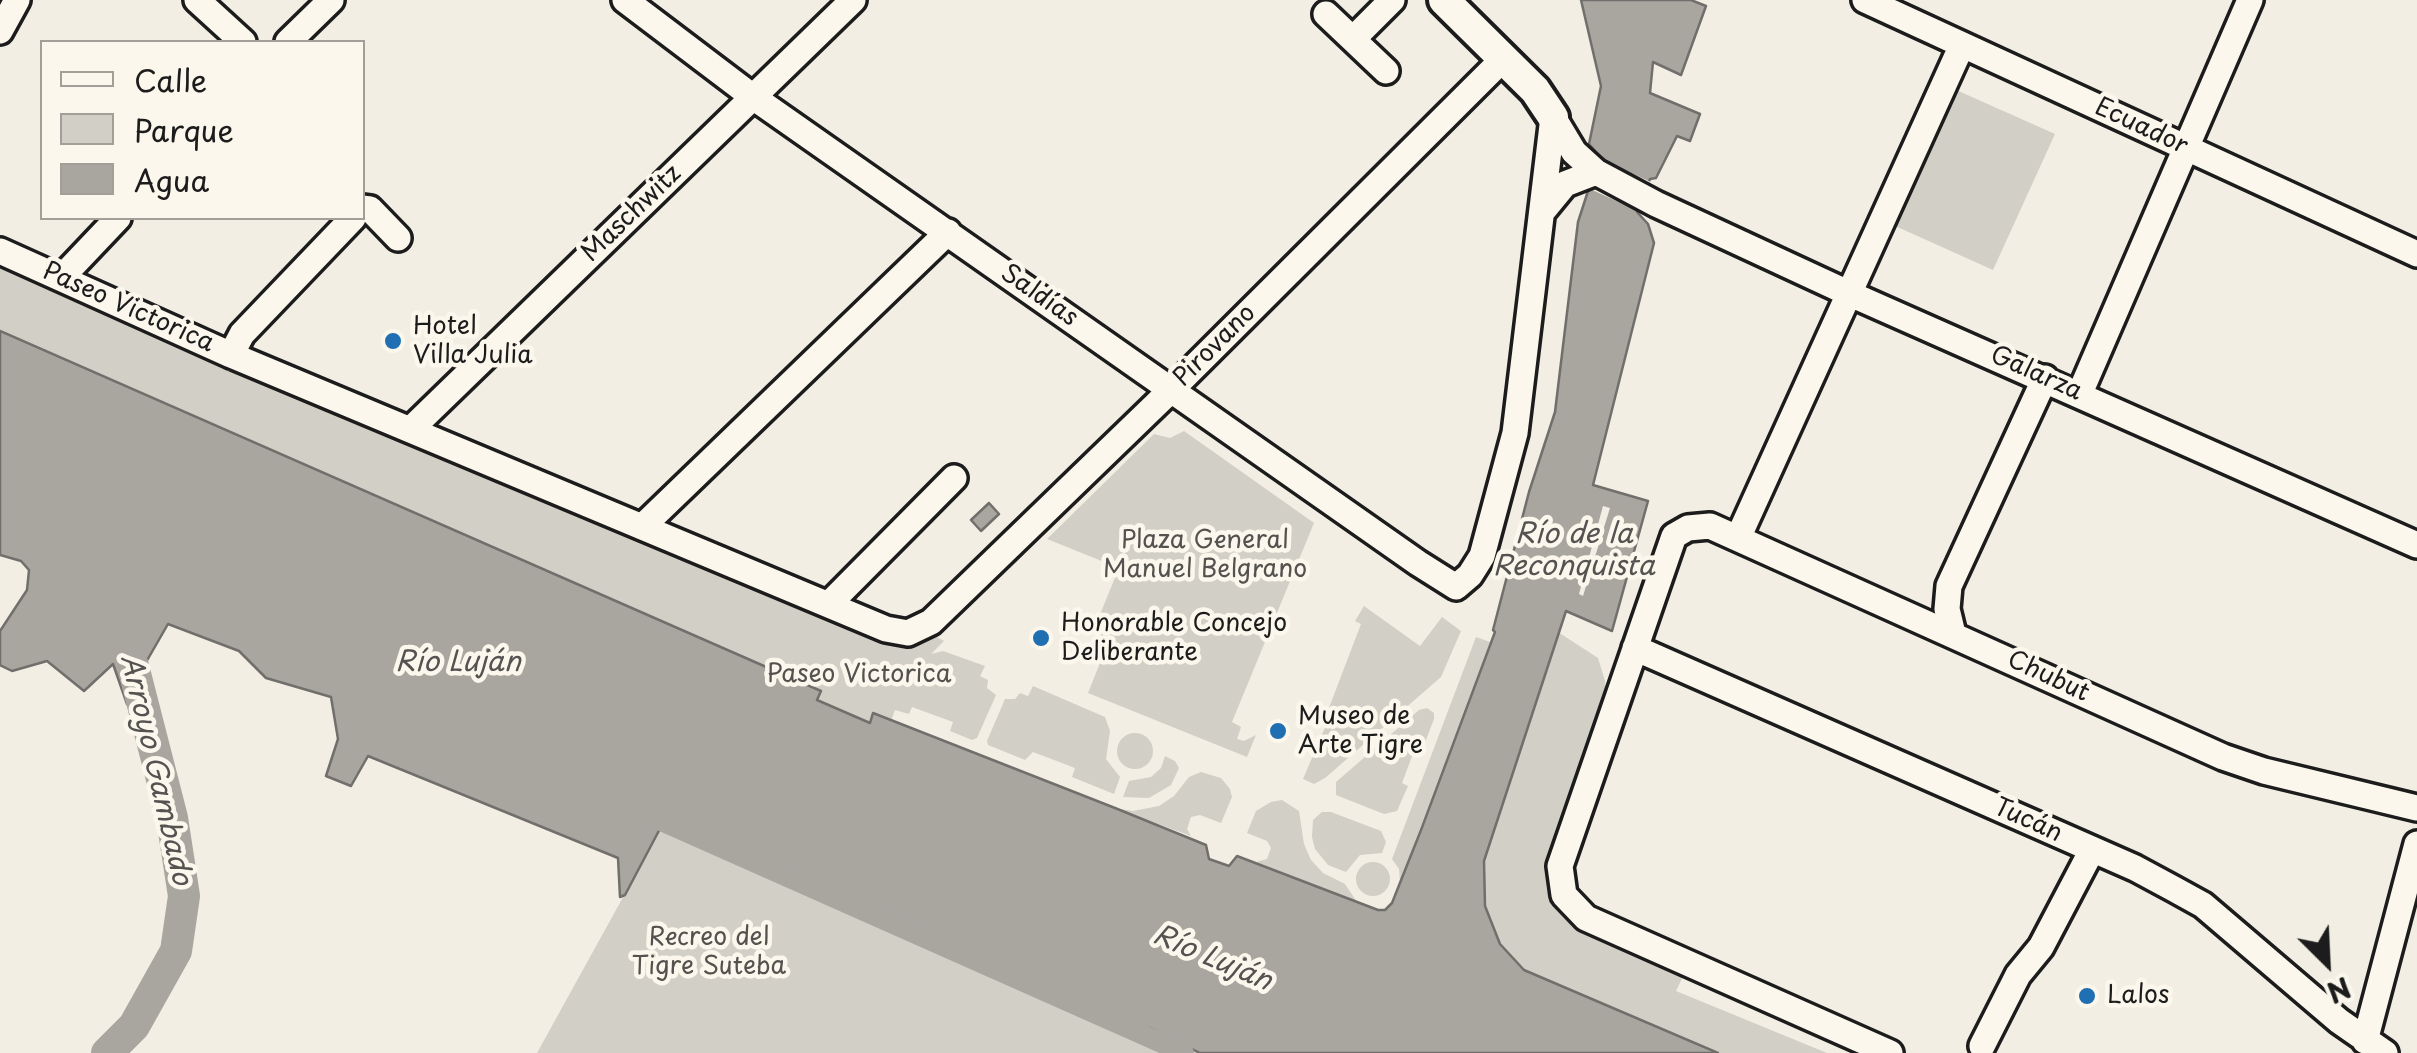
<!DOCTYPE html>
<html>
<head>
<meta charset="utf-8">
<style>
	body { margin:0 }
	#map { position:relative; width:2417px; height:1053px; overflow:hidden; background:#f2eee4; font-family:"Playpen Sans",sans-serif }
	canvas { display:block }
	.legend { position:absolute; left:40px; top:40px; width:325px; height:180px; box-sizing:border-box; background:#fbf7ec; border:2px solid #a29f99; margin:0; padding:12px 18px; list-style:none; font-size:30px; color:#1c1c1c }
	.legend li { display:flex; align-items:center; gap:20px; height:50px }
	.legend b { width:50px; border:2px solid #a29f99 }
	.north { position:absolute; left:2277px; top:913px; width:100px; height:100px; -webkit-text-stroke:8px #fbf7ec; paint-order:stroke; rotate:156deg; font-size:28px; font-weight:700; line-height:40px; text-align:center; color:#1c1c1c }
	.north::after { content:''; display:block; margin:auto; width:35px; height:45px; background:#1c1c1c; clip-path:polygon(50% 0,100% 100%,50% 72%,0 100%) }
</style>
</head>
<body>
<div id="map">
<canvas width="2417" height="1053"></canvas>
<ul class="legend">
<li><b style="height:12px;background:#fbf7ec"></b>Calle</li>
<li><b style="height:28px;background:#d2cfc6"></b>Parque</li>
<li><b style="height:28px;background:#a9a6a0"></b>Agua</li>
</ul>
<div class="north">N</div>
</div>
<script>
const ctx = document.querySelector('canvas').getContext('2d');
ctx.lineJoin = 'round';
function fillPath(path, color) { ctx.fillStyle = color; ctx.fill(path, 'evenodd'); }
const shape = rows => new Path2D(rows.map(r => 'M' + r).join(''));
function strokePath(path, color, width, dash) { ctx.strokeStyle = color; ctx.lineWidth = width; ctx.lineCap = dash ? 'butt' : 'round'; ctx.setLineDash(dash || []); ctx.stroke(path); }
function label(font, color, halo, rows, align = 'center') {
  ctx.font = font + ' "Playpen Sans",sans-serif'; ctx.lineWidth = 9; ctx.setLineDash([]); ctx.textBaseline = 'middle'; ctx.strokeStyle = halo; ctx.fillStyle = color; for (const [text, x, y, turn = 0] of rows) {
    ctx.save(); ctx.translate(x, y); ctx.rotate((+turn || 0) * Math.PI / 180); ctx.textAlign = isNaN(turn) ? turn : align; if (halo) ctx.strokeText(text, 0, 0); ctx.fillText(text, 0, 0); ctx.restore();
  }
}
fillPath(shape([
	[1954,89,2055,134,1993,270,1893,225],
	[0,265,890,644,910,647,935,636,944,641,931,654,943,651,985,666,980,676,988,680,987,688,996,695,977,738,972,740,950,731,953,722,912,707,909,714,895,710,891,721,874,714,869,723,817,701,820,691,0,331],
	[1184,431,1314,523,1232,722,1241,727,1237,739,1244,741,1256,735,1247,757,1088,693,1100,663,1091,659,1109,616,1101,612,1119,568,1047,539,1154,434,1170,438],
	[1364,606,1420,646,1442,617,1461,631,1441,677,1325,778,1314,784,1303,779,1327,723,1324,721,1361,624,1355,621],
	[1558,632,1598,658,1605,681,1605,690,1548,862,1548,890,1556,906,1583,928,1685,972,1676,991,1827,1053,1718,1053,1524,970,1500,944,1485,906,1484,862],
	[1476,637,1490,642,1400,882,1399,869,1392,859],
	[1033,686,1105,717,1110,731,1106,759,1120,777,1114,794,1072,777,1075,768,1033,752,1025,760,988,745,987,741,1005,699,1015,699,1020,693,1028,696],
	[1427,708,1434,713,1434,719,1424,745,1417,743,1402,783,1408,786,1397,811,1384,814,1336,795,1336,782,1419,710],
	'1117 751a18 18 0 1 1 36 0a18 18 0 1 1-36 0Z',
	[1165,756,1175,761,1179,768,1171,785,1149,798,1123,797,1129,781,1151,777,1161,768],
	[1201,772,1221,778,1230,789,1232,797,1221,823,1200,815,1191,817,1187,829,1191,836,1115,808,1133,811,1159,806,1174,796,1189,777],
	[1282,800,1299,811,1304,844,1311,860,1323,873,1345,884,1357,902,1256,862,1267,859,1271,848,1267,841,1247,833,1256,811,1271,802],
	[1322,812,1331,812,1381,831,1386,842,1382,853,1360,855,1346,872,1328,865,1315,849,1312,837,1313,820],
	[664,823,673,823,812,887,829,886,936,941,1103,1013,1152,1029,1200,1053,537,1053],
	'1356 879a17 17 0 1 1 34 0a17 17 0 1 1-34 0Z'
]), '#d2cfc6');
const water = shape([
	[1581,0,1691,0,1706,6,1681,75,1653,62,1650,93,1700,114,1690,141,1677,136,1656,178,1650,179,1637,212,1648,224,1654,243,1593,485,1648,501,1612,631,1566,611,1484,861,1485,906,1500,944,1524,970,1718,1053,1200,1053,1152,1029,1103,1013,936,941,829,886,813,887,673,823,663,823,625,895,620,897,618,858,368,756,351,786,326,776,338,739,331,697,266,678,239,651,168,624,145,664,154,712,127,704,113,664,84,691,47,661,12,671,0,665,0,631,27,590,29,570,21,561,0,555,0,331,821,691,817,700,870,723,873,713,1115,808,1206,845,1209,859,1229,866,1237,856,1378,910,1385,910,1392,903,1421,830,1495,632,1493,630,1529,492,1555,412,1578,222,1588,191,1596,186,1602,159,1589,144,1601,86,1581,0],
	[989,503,999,514,981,531,971,520,989,503]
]);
fillPath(water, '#a9a6a0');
strokePath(water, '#716f6b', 2.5);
fillPath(shape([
	[1602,160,1653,183,1643,211,1647,215,1588,188],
	[1603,506,1610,508,1583,596,1579,594]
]), '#f2eee4');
strokePath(shape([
	[639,811,1184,1053]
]), '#a9a6a0', 20);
strokePath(shape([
	[107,1053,134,1026,176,951,184,896,172,818,133,666]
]), '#a9a6a0', 32);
const minor = shape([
	[197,0,243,42],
	[625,0,753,97,1418,563,1456,587,1470,575,1482,556,1515,433,1553,117],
	[1865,0,2417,254],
	[1326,14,1386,71],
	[0,31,17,0],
	[1354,38,1392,0],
	[288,42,331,0],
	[1553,117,1574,152,1596,172,1656,204,1848,293,2417,545],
	[362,208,370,209,398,238],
	[1542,212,1565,184,1596,172],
	[0,251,231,355,642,527,886,629,908,633,931,622,1172,389,1503,59],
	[62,277,118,218],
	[231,355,242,334,353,218],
	[2080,393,2250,0],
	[411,429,853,0],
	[642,527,948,232],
	[1738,538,1962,45],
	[829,604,954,478],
	[1953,634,1947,609,1949,586,2045,378],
	[1635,648,2135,868,2174,889,2203,905,2339,1021,2385,1053],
	[2365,1041,2417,844],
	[1982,1046,2018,975,2041,947,2092,850],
	[1890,1053,1586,918,1564,895,1560,866,1674,536,1688,528,1710,526,2223,757,2264,771,2417,808]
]);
const major = shape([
	[1444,0,1535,90,1553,117]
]);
strokePath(minor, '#1c1c1c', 32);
strokePath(major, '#1c1c1c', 38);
strokePath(minor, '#fbf7ec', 25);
strokePath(major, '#fbf7ec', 30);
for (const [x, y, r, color] of [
	[393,341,10,"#1f6fb2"],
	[1041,638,10,"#1f6fb2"],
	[1278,731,10,"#1f6fb2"],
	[2087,996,10,"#1f6fb2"]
]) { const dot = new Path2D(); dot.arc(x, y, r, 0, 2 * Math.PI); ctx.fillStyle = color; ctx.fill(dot); strokePath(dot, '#fbf7ec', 4); }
label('25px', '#1c1c1c', '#fbf7ec', [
	["Ecuador",2141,127,25],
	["Maschwitz",632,214,-44],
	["Saldías",1039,296,35],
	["Paseo Victorica",128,308,24],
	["Pirovano",1215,346,-45],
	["Galarza",2036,374,24],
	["Chubut",2048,677,25],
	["Tucán",2028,821,24]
]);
label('25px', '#1c1c1c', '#fbf7ec', [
	["Hotel",413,327],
	["Villa Julia",413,356],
	["Honorable Concejo",1061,624],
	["Deliberante",1061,653],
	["Museo de",1298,717],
	["Arte Tigre",1298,746],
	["Lalos",2107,996]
], 'left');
label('25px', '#53524f', '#fbf7ec', [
	["Plaza General",1205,541],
	["Manuel Belgrano",1205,570],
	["Paseo Victorica",859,675],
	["Recreo del",709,938],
	["Tigre Suteba",709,967]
]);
label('italic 28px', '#545351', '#fbf7ec', [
	["Río de la",1574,535],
	["Reconquista",1574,567],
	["Río Luján",458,663],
	["Arroyo Gambado",155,770,77],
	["Río Luján",1212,959,23]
]);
</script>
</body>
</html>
